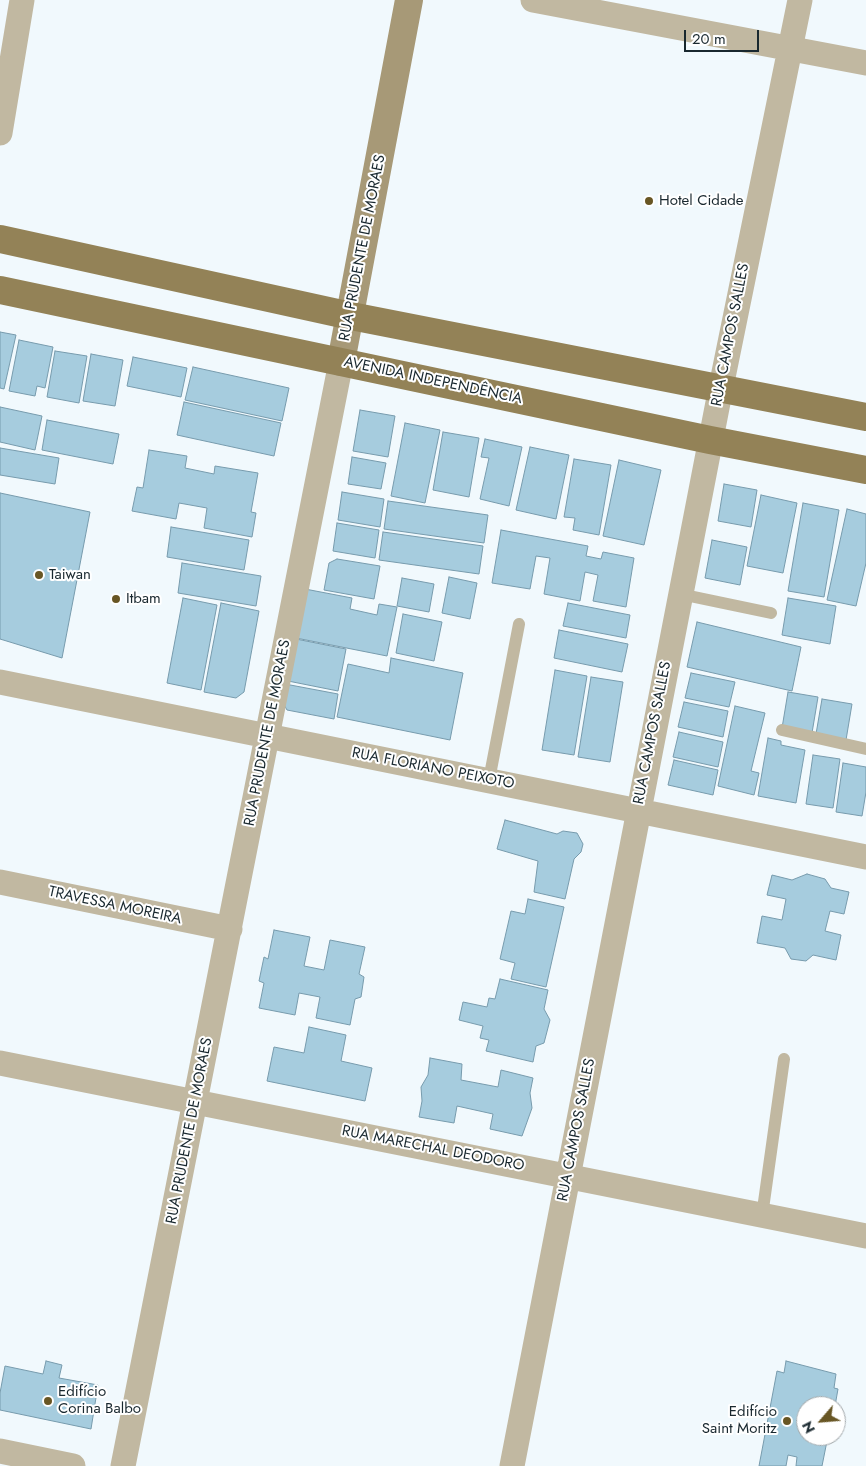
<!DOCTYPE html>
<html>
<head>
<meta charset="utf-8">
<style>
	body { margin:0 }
	#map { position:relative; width:866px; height:1466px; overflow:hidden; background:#f1f9fd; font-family:Jost,sans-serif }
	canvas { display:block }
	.north { position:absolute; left:796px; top:1396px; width:50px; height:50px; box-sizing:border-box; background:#fff; border:1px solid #a3a9ac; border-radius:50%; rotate:243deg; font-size:14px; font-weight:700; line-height:20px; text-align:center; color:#19282f }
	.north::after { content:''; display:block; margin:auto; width:18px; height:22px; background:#685624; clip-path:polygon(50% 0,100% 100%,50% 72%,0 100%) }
	.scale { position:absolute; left:684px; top:30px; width:75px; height:22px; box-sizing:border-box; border:2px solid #19282f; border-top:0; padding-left:6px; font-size:15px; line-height:18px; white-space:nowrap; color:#19282f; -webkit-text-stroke:4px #fff; paint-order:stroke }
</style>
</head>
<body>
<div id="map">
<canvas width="866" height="1466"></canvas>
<div class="north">N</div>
<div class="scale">20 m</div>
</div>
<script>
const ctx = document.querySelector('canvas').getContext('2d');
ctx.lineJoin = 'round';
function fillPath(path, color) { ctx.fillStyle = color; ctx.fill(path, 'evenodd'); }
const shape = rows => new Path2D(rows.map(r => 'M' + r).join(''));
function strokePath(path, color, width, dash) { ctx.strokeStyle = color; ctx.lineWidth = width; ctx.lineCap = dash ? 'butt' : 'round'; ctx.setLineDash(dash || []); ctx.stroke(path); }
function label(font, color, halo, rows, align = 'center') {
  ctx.font = font + ' Jost,sans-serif'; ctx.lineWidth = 4; ctx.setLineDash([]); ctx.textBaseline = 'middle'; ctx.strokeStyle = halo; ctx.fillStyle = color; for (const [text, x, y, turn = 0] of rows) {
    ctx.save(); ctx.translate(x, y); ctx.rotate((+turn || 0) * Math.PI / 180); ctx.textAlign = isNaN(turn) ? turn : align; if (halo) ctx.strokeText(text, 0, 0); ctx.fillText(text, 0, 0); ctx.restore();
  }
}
const building = shape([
	[0,332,16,335,4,389,0,388,0,332],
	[19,340,53,347,45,388,37,386,35,396,9,391,19,340],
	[55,351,87,356,79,403,47,397,55,351],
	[91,354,123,360,115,406,83,401,91,354],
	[133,357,187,368,181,397,127,386,133,357],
	[193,367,289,388,282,421,185,400,193,367],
	[184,402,281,423,274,456,177,435,184,402],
	[0,407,42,416,35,450,0,442,0,407],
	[360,410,395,416,388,457,353,451,360,410],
	[47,420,119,434,113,464,42,450,47,420],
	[405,423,440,430,425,503,391,496,405,423],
	[443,432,479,438,469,497,433,490,443,432],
	[485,439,522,447,509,506,480,499,489,458,481,457,485,439],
	[530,447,569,455,556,519,516,510,530,447],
	[0,448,59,458,55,484,0,475,0,448],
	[149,450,187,456,185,468,214,474,215,466,258,473,251,512,256,513,252,537,204,528,207,508,179,503,176,519,132,511,137,487,143,488,149,450],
	[352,457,386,463,381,489,348,484,352,457],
	[574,459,611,465,599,535,573,530,575,518,564,517,574,459],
	[619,460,661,470,644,545,603,536,619,460],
	[724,484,757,490,751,527,718,521,724,484],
	[342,492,384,499,380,527,338,520,342,492],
	[0,493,90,512,62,658,0,639,0,493],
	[761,495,797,503,783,573,747,566,761,495],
	[388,501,488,515,484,543,384,529,388,501],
	[803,503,839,510,824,597,788,591,803,503],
	[847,509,866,514,866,563,856,606,827,600,847,509],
	[337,523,379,530,375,558,333,551,337,523],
	[171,527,249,540,244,570,167,557,171,527],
	[501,530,588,546,586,556,601,559,603,552,634,558,626,607,593,601,598,575,585,572,580,601,544,594,550,558,536,556,530,589,492,583,501,530],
	[383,532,483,546,479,574,379,560,383,532],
	[712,540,747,547,740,585,705,578,712,540],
	[337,559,380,566,374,599,324,590,329,563,337,559],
	[182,563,261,576,256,606,178,593,182,563],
	[449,577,477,583,470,619,442,613,449,577],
	[402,578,434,584,429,612,397,606,402,578],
	[305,589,352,598,350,609,377,615,379,604,397,607,387,656,296,638,305,589],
	[183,598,217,605,201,690,167,683,183,598],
	[788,598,836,606,830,644,782,635,788,598],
	[221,603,259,611,244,692,236,698,204,692,221,603],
	[568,603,630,615,626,638,563,626,568,603],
	[403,614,442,622,434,661,396,653,403,614],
	[697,622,801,647,792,691,687,667,697,622],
	[559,630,628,644,622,672,554,658,559,630],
	[296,639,346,649,338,691,288,681,296,639],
	[391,658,463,673,450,740,337,717,348,664,389,673,391,658],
	[555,670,587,676,574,755,542,750,555,670],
	[691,673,735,682,729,707,685,698,691,673],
	[591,677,623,682,610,762,578,757,591,677],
	[285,684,338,694,334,719,287,710,282,701,285,684],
	[788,692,818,697,812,733,782,728,788,692],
	[822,699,852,704,846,740,816,734,822,699],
	[684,702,728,711,723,737,678,727,684,702],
	[735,706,765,713,751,771,759,773,754,795,718,786,735,706],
	[679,732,723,742,718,767,673,757,679,732],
	[768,738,781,741,781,745,805,750,796,803,758,796,768,738],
	[813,755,840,759,833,808,806,804,813,755],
	[674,760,718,770,713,795,668,785,674,760],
	[843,763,866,767,866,792,862,816,836,812,843,763],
	[505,820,557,834,563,831,577,833,583,844,581,852,574,859,565,899,534,892,538,861,497,849,505,820],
	[807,874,825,879,831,888,849,892,844,914,830,911,825,931,841,935,836,960,813,955,806,961,791,959,785,948,757,943,762,916,782,920,786,899,767,895,772,875,792,880,807,874],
	[528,899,564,907,546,987,511,979,515,963,500,959,511,911,525,914,528,899],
	[274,930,310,937,304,966,324,970,330,940,365,947,359,974,364,977,361,997,355,999,350,1025,316,1018,320,997,299,993,295,1015,259,1008,264,983,259,981,264,957,268,959,274,930],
	[500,979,548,990,544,1009,550,1020,544,1043,536,1046,533,1062,486,1051,489,1040,480,1038,483,1026,459,1020,463,1002,487,1007,489,998,495,999,500,979],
	[309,1027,346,1035,341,1061,372,1068,365,1101,267,1081,274,1047,304,1053,309,1027],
	[430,1058,462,1064,461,1080,498,1087,501,1070,533,1078,530,1093,532,1108,522,1136,490,1129,493,1114,457,1106,454,1123,419,1117,422,1101,421,1087,428,1075,430,1058],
	[46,1361,62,1365,59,1378,98,1385,91,1429,0,1410,0,1393,5,1366,43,1374,46,1361],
	[786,1361,836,1374,834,1388,838,1389,835,1406,806,1406,806,1436,828,1436,822,1466,796,1466,797,1457,788,1455,786,1466,759,1466,777,1371,784,1373,786,1361]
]);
fillPath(building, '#a6ccde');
strokePath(building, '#779bad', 1);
strokePath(shape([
	[680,594,771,613],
	[782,730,866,749],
	[489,780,519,624],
	[762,1216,784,1059]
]), '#c1b8a1', 12);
strokePath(shape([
	[533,0,866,63],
	[0,133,22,0],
	[0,682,866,857],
	[0,882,230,929],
	[0,1063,866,1236],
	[0,1451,73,1466],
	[123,1466,341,362],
	[512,1466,721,387,800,0]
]), '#c1b8a1', 25);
strokePath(shape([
	[341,362,409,0]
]), '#a79977', 28);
strokePath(shape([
	[0,239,351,316,866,417],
	[0,290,710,440,866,470]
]), '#938257', 28);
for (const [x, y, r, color] of [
	[649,201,5,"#685624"],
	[39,575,5,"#685624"],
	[116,599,5,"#685624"],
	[48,1401,5,"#685624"],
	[787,1421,5,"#685624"]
]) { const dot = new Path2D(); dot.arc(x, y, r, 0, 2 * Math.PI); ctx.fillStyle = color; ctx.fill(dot); strokePath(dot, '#fff', 2); }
label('15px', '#19282f', '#fff', [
	["Hotel Cidade",659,201],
	["Taiwan",49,575],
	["Itbam",126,599],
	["Edifício",58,1392],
	["Corina Balbo",58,1409],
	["Edifício",777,1412,"right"],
	["Saint Moritz",777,1429,"right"]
], 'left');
label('15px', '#19282f', '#fff', [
	["RUA PRUDENTE DE MORAES",363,248,-79],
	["RUA CAMPOS SALLES",731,335,-79],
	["AVENIDA INDEPENDÊNCIA",433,381,12],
	["RUA PRUDENTE DE MORAES",268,733,-79],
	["RUA CAMPOS SALLES",653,733,-79],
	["RUA FLORIANO PEIXOTO",433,769,11],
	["TRAVESSA MOREIRA",115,906,12],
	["RUA CAMPOS SALLES",577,1130,-79],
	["RUA PRUDENTE DE MORAES",190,1131,-79],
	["RUA MARECHAL DEODORO",433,1149,11]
]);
</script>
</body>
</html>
